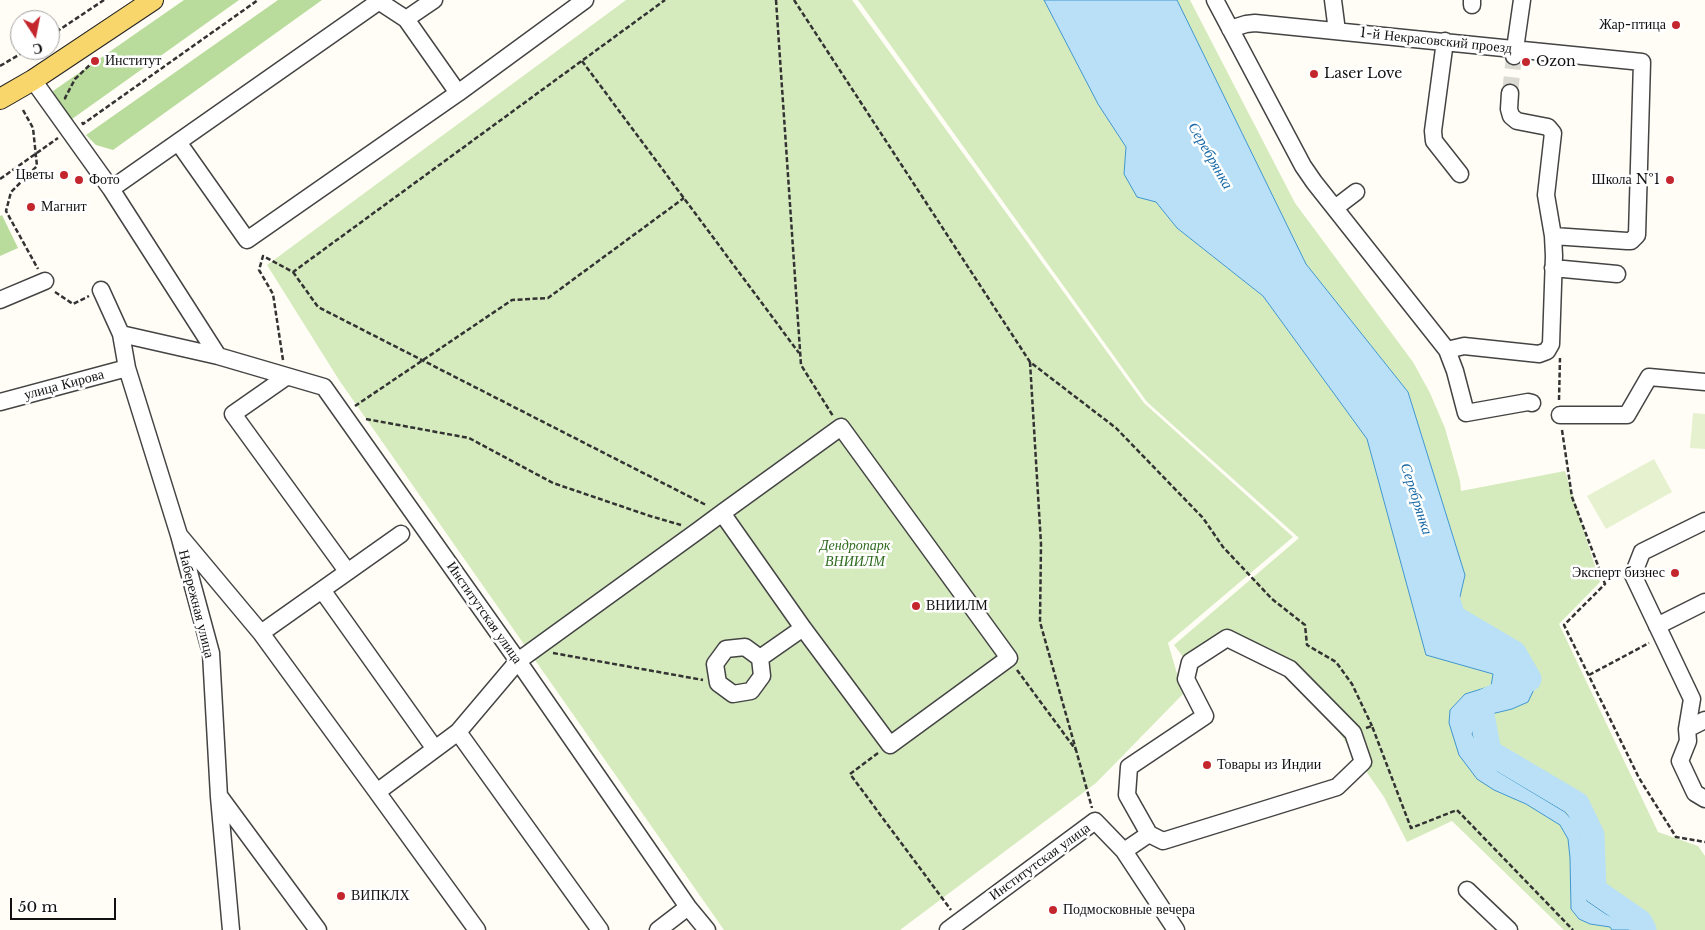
<!DOCTYPE html>
<html>
<head>
<meta charset="utf-8">
<style>
	body { margin:0 }
	#map { position:relative; width:1705px; height:930px; overflow:hidden; background:#fffdf5; font-family:"Libre Baskerville",serif }
	canvas { display:block }
	.north { position:absolute; left:10px; top:10px; width:50px; height:50px; box-sizing:border-box; background:#fff; border:1px solid #a0a0a0; border-radius:50%; rotate:169deg; font-size:14px; font-weight:700; line-height:20px; text-align:center; color:#111 }
	.north::after { content:''; display:block; margin:auto; width:18px; height:22px; background:#c4262e; clip-path:polygon(50% 0,100% 100%,50% 72%,0 100%) }
	.scale { position:absolute; left:10px; top:898px; width:106px; height:22px; box-sizing:border-box; border:2px solid #111; border-top:0; padding-left:6px; font-size:15px; line-height:18px; white-space:nowrap; color:#111; -webkit-text-stroke:4px #fff; paint-order:stroke }
</style>
</head>
<body>
<div id="map">
<canvas width="1705" height="930"></canvas>
<div class="north">С</div>
<div class="scale">50 m</div>
</div>
<script>
const ctx = document.querySelector('canvas').getContext('2d');
ctx.lineJoin = 'round';
function fillPath(path, color) { ctx.fillStyle = color; ctx.fill(path, 'evenodd'); }
const shape = rows => new Path2D(rows.map(r => 'M' + r).join(''));
function strokePath(path, color, width, dash) { ctx.strokeStyle = color; ctx.lineWidth = width; ctx.lineCap = dash ? 'butt' : 'round'; ctx.setLineDash(dash || []); ctx.stroke(path); }
function label(font, color, halo, rows, align = 'center') {
  ctx.font = font + ' "Libre Baskerville",serif'; ctx.lineWidth = 5; ctx.setLineDash([]); ctx.textBaseline = 'middle'; ctx.strokeStyle = halo; ctx.fillStyle = color; for (const [text, x, y, turn = 0] of rows) {
    ctx.save(); ctx.translate(x, y); ctx.rotate((+turn || 0) * Math.PI / 180); ctx.textAlign = isNaN(turn) ? turn : align; if (halo) ctx.strokeText(text, 0, 0); ctx.fillText(text, 0, 0); ctx.restore();
  }
}
fillPath(shape([
	[626,0,852,0,1144,403,1293,537,1168,643,1183,694,1096,783,900,930,724,930,339,380,267,265],
	[858,0,1044,0,1098,104,1126,147,1124,174,1156,202,1177,228,1263,296,1367,439,1426,654,1493,674,1491,686,1465,694,1450,710,1494,790,1526,804,1560,824,1568,839,1570,858,1571,909,1579,919,1590,924,1610,927,1612,930,1564,930,1452,821,1407,842,1384,797,1322,708,1288,671,1221,638,1184,658,1174,645,1299,538,1147,402],
	[1177,0,1190,0,1295,203,1413,362,1430,393,1445,428,1460,481,1461,491,1565,471,1600,582,1559,624,1658,832,1698,846,1705,856,1705,930,1632,930,1630,924,1606,914,1587,902,1584,891,1585,850,1574,822,1565,812,1497,771,1481,750,1472,734,1479,717,1512,709,1525,666,1462,633,1455,618,1465,575,1408,392,1306,264]
]), '#d5ebbd');
fillPath(shape([
	[184,0,239,0,72,119,59,106,53,91],
	[278,0,322,0,113,150,96,145,86,135],
	[2,215,18,248,0,256,0,216]
]), '#b9dc9c');
fillPath(shape([
	[1693,413,1705,414,1705,449,1690,448],
	[1654,459,1672,492,1606,529,1587,496]
]), '#e6f2cf');
const water = shape([
	[1044,0,1177,0,1306,264,1408,392,1465,575,1455,618,1462,633,1525,666,1536,685,1528,702,1512,709,1479,717,1472,734,1481,750,1497,771,1565,812,1574,822,1585,850,1584,891,1587,901,1606,914,1630,925,1632,930,1612,930,1610,927,1590,924,1579,919,1571,909,1570,858,1568,839,1560,825,1526,804,1494,790,1477,779,1459,755,1449,723,1450,710,1465,694,1491,686,1493,674,1426,655,1367,439,1263,296,1177,228,1156,202,1137,197,1124,174,1126,147,1098,104,1044,0]
]);
fillPath(water, '#b9e0f7');
strokePath(water, '#3f96cf', 1);
strokePath(shape([
	[1444,588,1453,617,1514,653,1529,679,1480,704,1489,752,1577,804,1592,835,1594,890,1640,922,1644,930]
]), '#b9e0f7', 25);
strokePath(shape([
	[1510,93,1514,56]
]), '#dbdad3', 16, [16, 8]);
const minor = shape([
	[377,0,406,19,434,0],
	[1215,0,1303,166,1314,182,1447,350,1455,371,1466,413,1528,402,1532,403],
	[1333,0,1337,31],
	[1472,5,1472,0],
	[1230,29,1246,24,1255,23,1642,62,1637,235,1631,241,1627,241,1553,236],
	[1445,41,1433,131,1434,141,1460,174],
	[1514,56,1522,0],
	[33,80,111,189,218,356],
	[458,93,585,0],
	[178,142,247,240,458,93,406,19],
	[111,189,378,2],
	[1335,208,1356,192],
	[1553,268,1617,274],
	[101,290,121,334,127,368,179,535,211,653,219,797,231,930],
	[0,300,45,281],
	[121,334,218,356,324,387,518,661,688,907,707,930],
	[1447,350,1464,346,1539,354,1547,351,1551,344,1554,256,1553,236,1546,195,1553,133,1548,127,1517,121,1511,116,1509,109,1510,93],
	[286,377,233,414,347,571],
	[0,402,127,368],
	[1560,415,1627,415,1649,377,1705,382],
	[1705,521,1642,552,1633,575,1692,699,1687,729,1688,741,1680,761,1695,793,1705,799],
	[179,535,261,633,377,792,458,732,518,661,699,530,722,513,841,427,1009,658,890,745,803,628,722,513],
	[322,590,435,749],
	[1657,626,1705,602],
	[261,633,401,534],
	[745,647,760,658,762,676,751,691,733,694,718,683,715,664,726,649,745,647],
	[760,658,803,628],
	[1687,729,1705,720],
	[458,732,600,930],
	[377,792,477,930],
	[220,797,318,930],
	[1124,851,1149,834,1127,795,1129,767,1205,716,1186,679,1190,662,1227,638,1290,669,1353,733,1363,762,1337,787,1163,841,1149,834],
	[1467,890,1509,930],
	[658,930,688,907],
	[948,930,1095,821,1124,851,1176,930]
]);
const major = shape([
	[0,99,33,80,153,0]
]);
strokePath(minor, '#444', 19);
strokePath(major, '#222', 22);
strokePath(shape([
	[776,0,801,365,833,416],
	[794,0,1030,362,1116,428,1203,518,1223,547,1272,599,1305,625,1307,645,1336,662,1352,684,1372,726],
	[50,36,104,0],
	[582,61,799,353],
	[0,66,27,50],
	[66,99,65,98,75,79,93,62],
	[23,110,33,128,37,166,11,192,6,211,38,269],
	[82,122,83,124,258,0],
	[0,179,58,138],
	[293,272,318,307,706,505],
	[55,292,73,304,89,296],
	[283,360,273,294,259,270,263,256,293,272,665,0],
	[1030,362,1041,544,1040,622,1076,750],
	[1559,400,1560,358],
	[355,406,512,300,548,298,684,198],
	[366,419,469,438,553,483,650,516,681,525],
	[1562,430,1572,497,1605,584,1564,625,1639,778,1676,837,1705,842],
	[553,653,703,680],
	[1017,670,1076,750,1092,808],
	[1589,675,1649,643],
	[1366,728,1372,726,1411,828,1457,810,1573,930],
	[878,753,850,774,951,910]
]), '#333', 2.5, [5, 2.5]);
strokePath(minor, '#fff', 16);
strokePath(major, '#f9d66b', 20);
for (const [x, y, r, color] of [
	[1676,25,5,"#c4262e"],
	[95,61,5,"#c4262e"],
	[1526,62,5,"#c4262e"],
	[1314,74,5,"#c4262e"],
	[64,175,5,"#c4262e"],
	[79,180,5,"#c4262e"],
	[1670,180,5,"#c4262e"],
	[31,207,5,"#c4262e"],
	[1675,573,5,"#c4262e"],
	[916,606,5,"#c4262e"],
	[1207,765,5,"#c4262e"],
	[341,896,5,"#c4262e"],
	[1053,910,5,"#c4262e"]
]) { const dot = new Path2D(); dot.arc(x, y, r, 0, 2 * Math.PI); ctx.fillStyle = color; ctx.fill(dot); strokePath(dot, '#fff', 2); }
label('14px', '#111', '#fff', [
	["Жар-птица",1666,25,"right"],
	["Институт",105,61],
	["Ozon",1536,62],
	["Laser Love",1324,74],
	["Цветы",54,175,"right"],
	["Фото",89,180],
	["Школа №1",1660,180,"right"],
	["Магнит",41,207],
	["Эксперт бизнес",1665,573,"right"],
	["ВНИИЛМ",926,606],
	["Товары из Индии",1217,765],
	["ВИПКЛХ",351,896],
	["Подмосковные вечера",1063,910]
], 'left');
label('14px', '#111', '#fff', [
	["1-й Некрасовский проезд",1436,41,6],
	["улица Кирова",64,385,-15],
	["Набережная улица",196,604,76],
	["Институтская улица",484,613,55],
	["Институтская улица",1040,862,-36]
]);
label('italic 14px', '#2f6b1f', '#fff', [
	["Дендропарк",855,546],
	["ВНИИЛМ",855,562]
]);
label('italic 15px', '#1768a6', '#fff', [
	["Серебрянка",1210,156,60],
	["Серебрянка",1416,499,72]
]);
</script>
</body>
</html>
